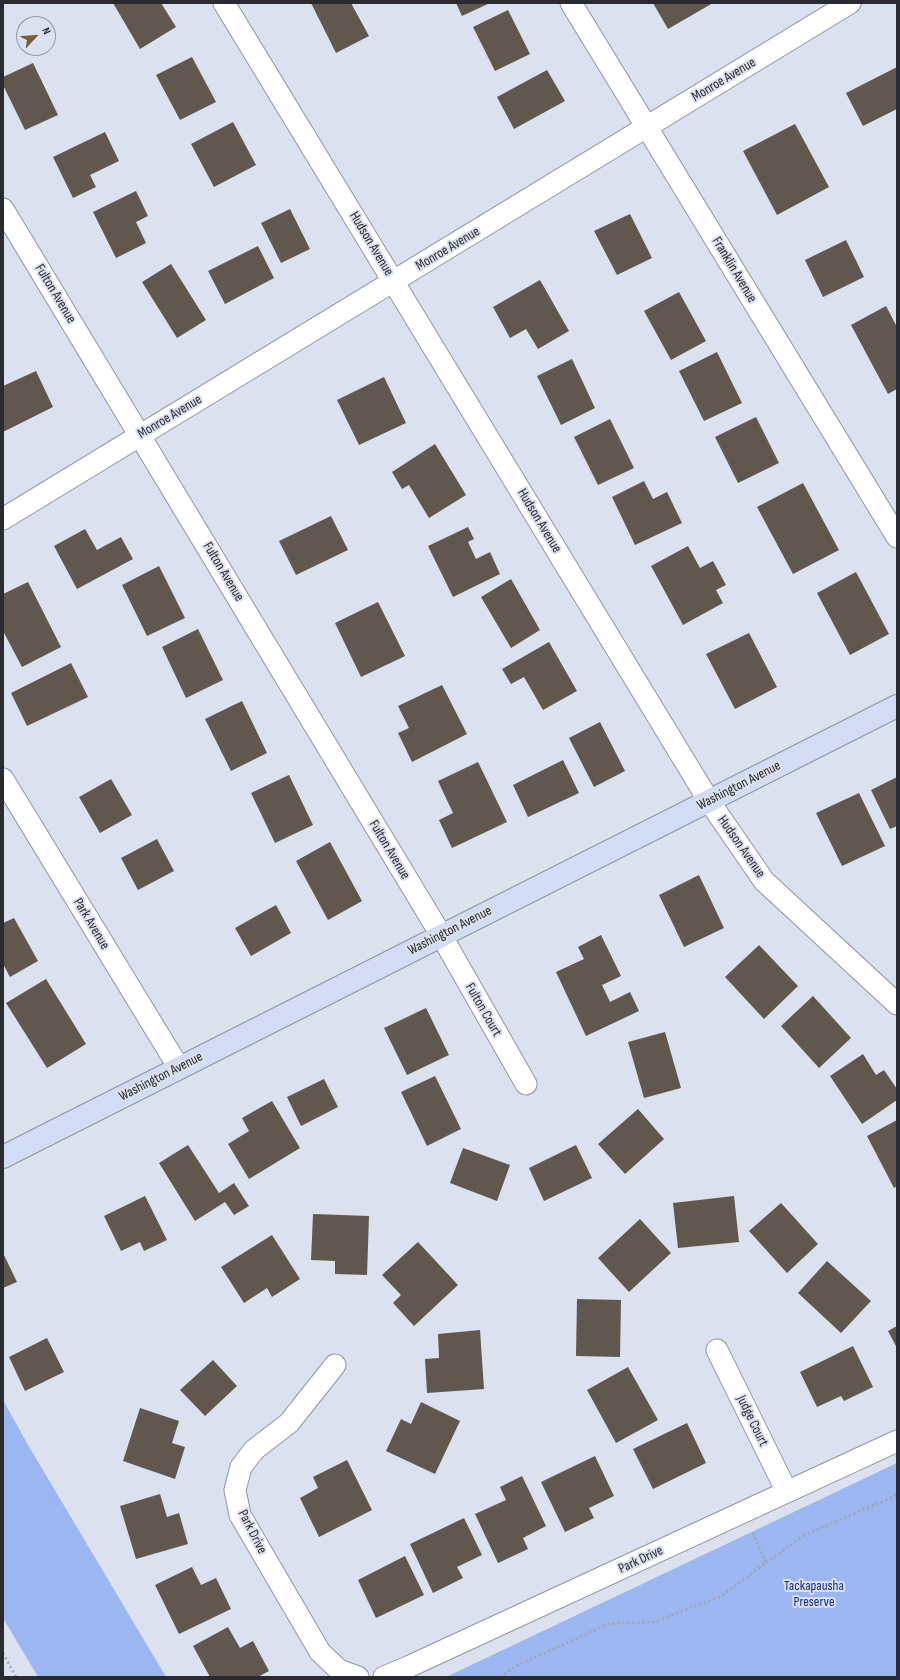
<!DOCTYPE html>
<html>
<head>
<meta charset="utf-8">
<style>
	body { margin:0 }
	#map { position:relative; width:900px; height:1680px; overflow:hidden; background:#dbe1ee; font-family:"Sofia Sans Condensed",sans-serif }
	canvas { display:block }
	.frame { position:absolute; inset:0; border:4px solid #292b30; pointer-events:none }
	.north { position:absolute; left:16px; top:16px; width:40px; height:40px; box-sizing:border-box; background:#dbe1ee; border:1px solid #9498a2; border-radius:50%; rotate:64deg; font-size:11px; font-weight:700; line-height:16px; text-align:center; color:#292b30 }
	.north::after { content:''; display:block; margin:auto; width:14px; height:18px; background:#795c2f; clip-path:polygon(50% 0,100% 100%,50% 72%,0 100%) }
</style>
</head>
<body>
<div id="map">
<canvas width="900" height="1680"></canvas>
<div class="frame"></div>
<div class="north">N</div>
</div>
<script>
const ctx = document.querySelector('canvas').getContext('2d');
ctx.lineJoin = 'round';
function fillPath(path, color) { ctx.fillStyle = color; ctx.fill(path, 'evenodd'); }
const shape = rows => new Path2D(rows.map(r => 'M' + r).join(''));
function strokePath(path, color, width, dash) { ctx.strokeStyle = color; ctx.lineWidth = width; ctx.lineCap = dash ? 'butt' : 'round'; ctx.setLineDash(dash || []); ctx.stroke(path); }
function label(font, color, halo, rows, align = 'center') {
  ctx.font = font + ' "Sofia Sans Condensed",sans-serif'; ctx.lineWidth = 4; ctx.setLineDash([]); ctx.textBaseline = 'middle'; ctx.strokeStyle = halo; ctx.fillStyle = color; for (const [text, x, y, turn = 0] of rows) {
    ctx.save(); ctx.translate(x, y); ctx.rotate((+turn || 0) * Math.PI / 180); ctx.textAlign = isNaN(turn) ? turn : align; if (halo) ctx.strokeText(text, 0, 0); ctx.fillText(text, 0, 0); ctx.restore();
  }
}
fillPath(shape([
	[3,1400,28,1445,166,1677,38,1677,3,1618],
	[897,1463,897,1677,446,1677]
]), '#9cb6f2');
fillPath(shape([
	[113,3,161,3,176,27,140,49],
	[311,3,351,3,369,36,336,53],
	[456,3,490,3,462,16],
	[653,3,713,3,668,29],
	[508,10,530,54,495,71,473,27],
	[192,57,216,102,180,120,156,75],
	[33,63,58,115,25,130,3,85,3,77],
	[897,67,897,109,863,126,846,93],
	[547,70,565,101,514,129,497,97],
	[233,122,256,165,214,187,191,144],
	[795,124,829,187,777,215,743,151],
	[105,132,119,161,90,175,96,187,73,198,53,157],
	[136,191,148,216,136,222,146,243,116,258,93,212],
	[290,209,310,249,281,263,261,223],
	[630,214,652,258,617,275,594,231],
	[846,240,864,277,823,297,805,260],
	[258,246,274,278,225,304,208,271],
	[171,264,206,320,177,338,142,282],
	[540,280,569,331,538,349,526,329,510,338,493,307],
	[679,292,706,341,671,360,644,311],
	[886,306,897,327,897,389,888,394,851,325],
	[717,352,742,403,704,421,679,371],
	[572,359,595,408,561,425,537,376],
	[36,371,53,407,3,432,3,386],
	[384,377,406,423,359,445,337,400],
	[756,417,779,463,738,483,715,437],
	[610,419,634,468,598,485,574,437],
	[435,444,466,495,429,518,409,485,402,489,392,472],
	[644,481,653,499,667,492,682,523,635,545,612,497],
	[803,483,839,550,793,574,757,507],
	[331,516,348,550,296,575,279,541],
	[468,527,474,539,468,542,476,559,490,552,500,574,453,597,428,546],
	[85,529,97,550,121,537,133,559,77,589,54,546],
	[688,546,700,568,713,561,726,585,716,590,723,603,683,625,651,566],
	[159,566,185,618,147,636,122,585],
	[856,572,889,634,850,655,817,593],
	[511,579,540,630,511,648,481,597],
	[28,582,61,647,22,667,3,631,3,594],
	[378,602,405,656,361,677,335,623],
	[198,629,223,680,186,698,162,647],
	[749,633,777,687,735,709,706,654],
	[549,642,577,691,543,710,524,677,511,684,502,669],
	[71,663,88,697,27,726,11,693],
	[442,685,467,734,412,762,398,733,409,728,398,706],
	[242,701,267,753,231,771,205,719],
	[600,722,625,771,594,787,569,738],
	[563,760,579,793,528,817,513,785],
	[478,762,507,822,452,848,439,820,453,813,438,781],
	[289,775,313,825,275,843,251,793],
	[897,777,897,826,890,829,871,790],
	[111,779,132,815,100,833,79,797],
	[859,793,885,846,842,866,816,813],
	[157,839,174,871,138,890,121,858],
	[330,842,362,901,328,920,296,861],
	[699,875,724,928,684,947,659,895],
	[276,905,291,933,251,956,235,928],
	[14,918,38,961,10,977,3,964,3,923],
	[601,935,621,976,602,985,610,1002,630,992,639,1011,586,1036,556,972,584,959,578,947],
	[759,945,798,986,764,1019,725,977],
	[46,979,86,1044,47,1068,6,1003],
	[813,996,851,1038,819,1068,781,1026],
	[426,1008,449,1055,407,1075,384,1028],
	[665,1032,681,1088,644,1098,628,1042],
	[863,1054,876,1075,884,1070,897,1089,897,1100,862,1124,830,1076],
	[435,1076,461,1129,427,1146,401,1092],
	[324,1079,338,1107,301,1126,287,1097],
	[272,1101,300,1148,249,1179,228,1144,249,1131,242,1118],
	[638,1109,664,1139,625,1174,598,1144],
	[897,1120,897,1186,894,1188,867,1136],
	[188,1145,219,1193,234,1183,249,1206,234,1215,225,1202,195,1221,159,1163],
	[576,1145,592,1178,544,1201,529,1168],
	[463,1148,510,1165,497,1201,450,1183],
	[145,1196,167,1240,144,1251,140,1242,121,1251,104,1216],
	[734,1196,739,1242,678,1248,673,1203],
	[781,1203,818,1244,787,1273,749,1231],
	[313,1214,369,1216,367,1275,335,1274,335,1261,311,1260],
	[640,1219,671,1253,629,1292,598,1258],
	[272,1235,300,1279,272,1297,267,1288,244,1303,221,1267],
	[418,1242,458,1285,414,1326,393,1303,401,1295,382,1275],
	[3,1253,17,1282,3,1288],
	[827,1261,871,1301,841,1333,798,1293],
	[577,1299,621,1300,620,1357,576,1356],
	[897,1326,897,1348,888,1331],
	[480,1330,484,1389,427,1393,425,1359,439,1358,438,1334],
	[47,1338,64,1372,25,1391,9,1357],
	[853,1346,873,1387,844,1401,841,1396,817,1407,800,1372],
	[213,1360,237,1386,205,1416,180,1390],
	[628,1367,658,1420,616,1443,587,1390],
	[421,1402,460,1421,435,1474,386,1451,401,1419,411,1424],
	[140,1408,179,1421,172,1443,185,1447,175,1479,123,1461],
	[687,1423,706,1463,653,1489,633,1449],
	[595,1456,614,1496,589,1508,594,1518,565,1532,541,1482],
	[347,1460,372,1510,319,1537,300,1498,318,1488,313,1477],
	[522,1476,546,1526,523,1538,528,1549,498,1563,475,1514,506,1500,500,1487],
	[160,1494,167,1517,179,1513,188,1544,136,1559,120,1506],
	[464,1518,482,1555,457,1567,463,1578,433,1593,410,1544],
	[405,1556,424,1595,376,1618,358,1580],
	[192,1567,201,1585,216,1578,231,1609,179,1634,155,1585],
	[228,1627,240,1648,253,1641,269,1671,258,1677,210,1677,193,1646]
]), '#60584e');
const street = shape([
	[224,3,709,801,764,881,897,1004],
	[571,3,897,537],
	[3,209,441,935,526,1084],
	[3,519,850,3],
	[3,779,179,1068],
	[717,1350,787,1492],
	[335,1365,289,1423,254,1450,241,1467,235,1490,240,1515,320,1652,339,1670,358,1677],
	[384,1677,408,1667,897,1441]
]);
const secondary = shape([
	[3,1157,897,706]
]);
strokePath(street, '#8f95a1', 23);
strokePath(secondary, '#8f95a1', 24);
strokePath(shape([
	[753,1533,766,1563],
	[3,1653,16,1677],
	[500,1677,518,1665,608,1624,654,1622,721,1596,803,1536,897,1495]
]), '#a1a6b0', 2.5, [2, 3]);
strokePath(street, '#fff', 21);
strokePath(secondary, '#d2dcf5', 22);
label('14px', '#292b30', '#dbe1ee', [
	["Monroe Avenue",724,80,-31],
	["Hudson Avenue",371,244,59],
	["Monroe Avenue",448,249,-31],
	["Franklin Avenue",734,270,59],
	["Fulton Avenue",55,294,59],
	["Monroe Avenue",170,417,-31],
	["Hudson Avenue",539,521,59],
	["Fulton Avenue",223,572,59],
	["Washington Avenue",739,786,-27],
	["Hudson Avenue",741,847,55],
	["Fulton Avenue",389,850,59],
	["Park Avenue",91,924,59],
	["Washington Avenue",450,931,-27],
	["Fulton Court",483,1010,60],
	["Washington Avenue",161,1077,-27],
	["Judge Court",752,1421,64],
	["Park Drive",252,1532,63],
	["Park Drive",641,1560,-25]
]);
label('14px', '#122b85', '#dbe1ee', [
	["Tackapausha",814,1586],
	["Preserve",814,1602]
]);
</script>
</body>
</html>
